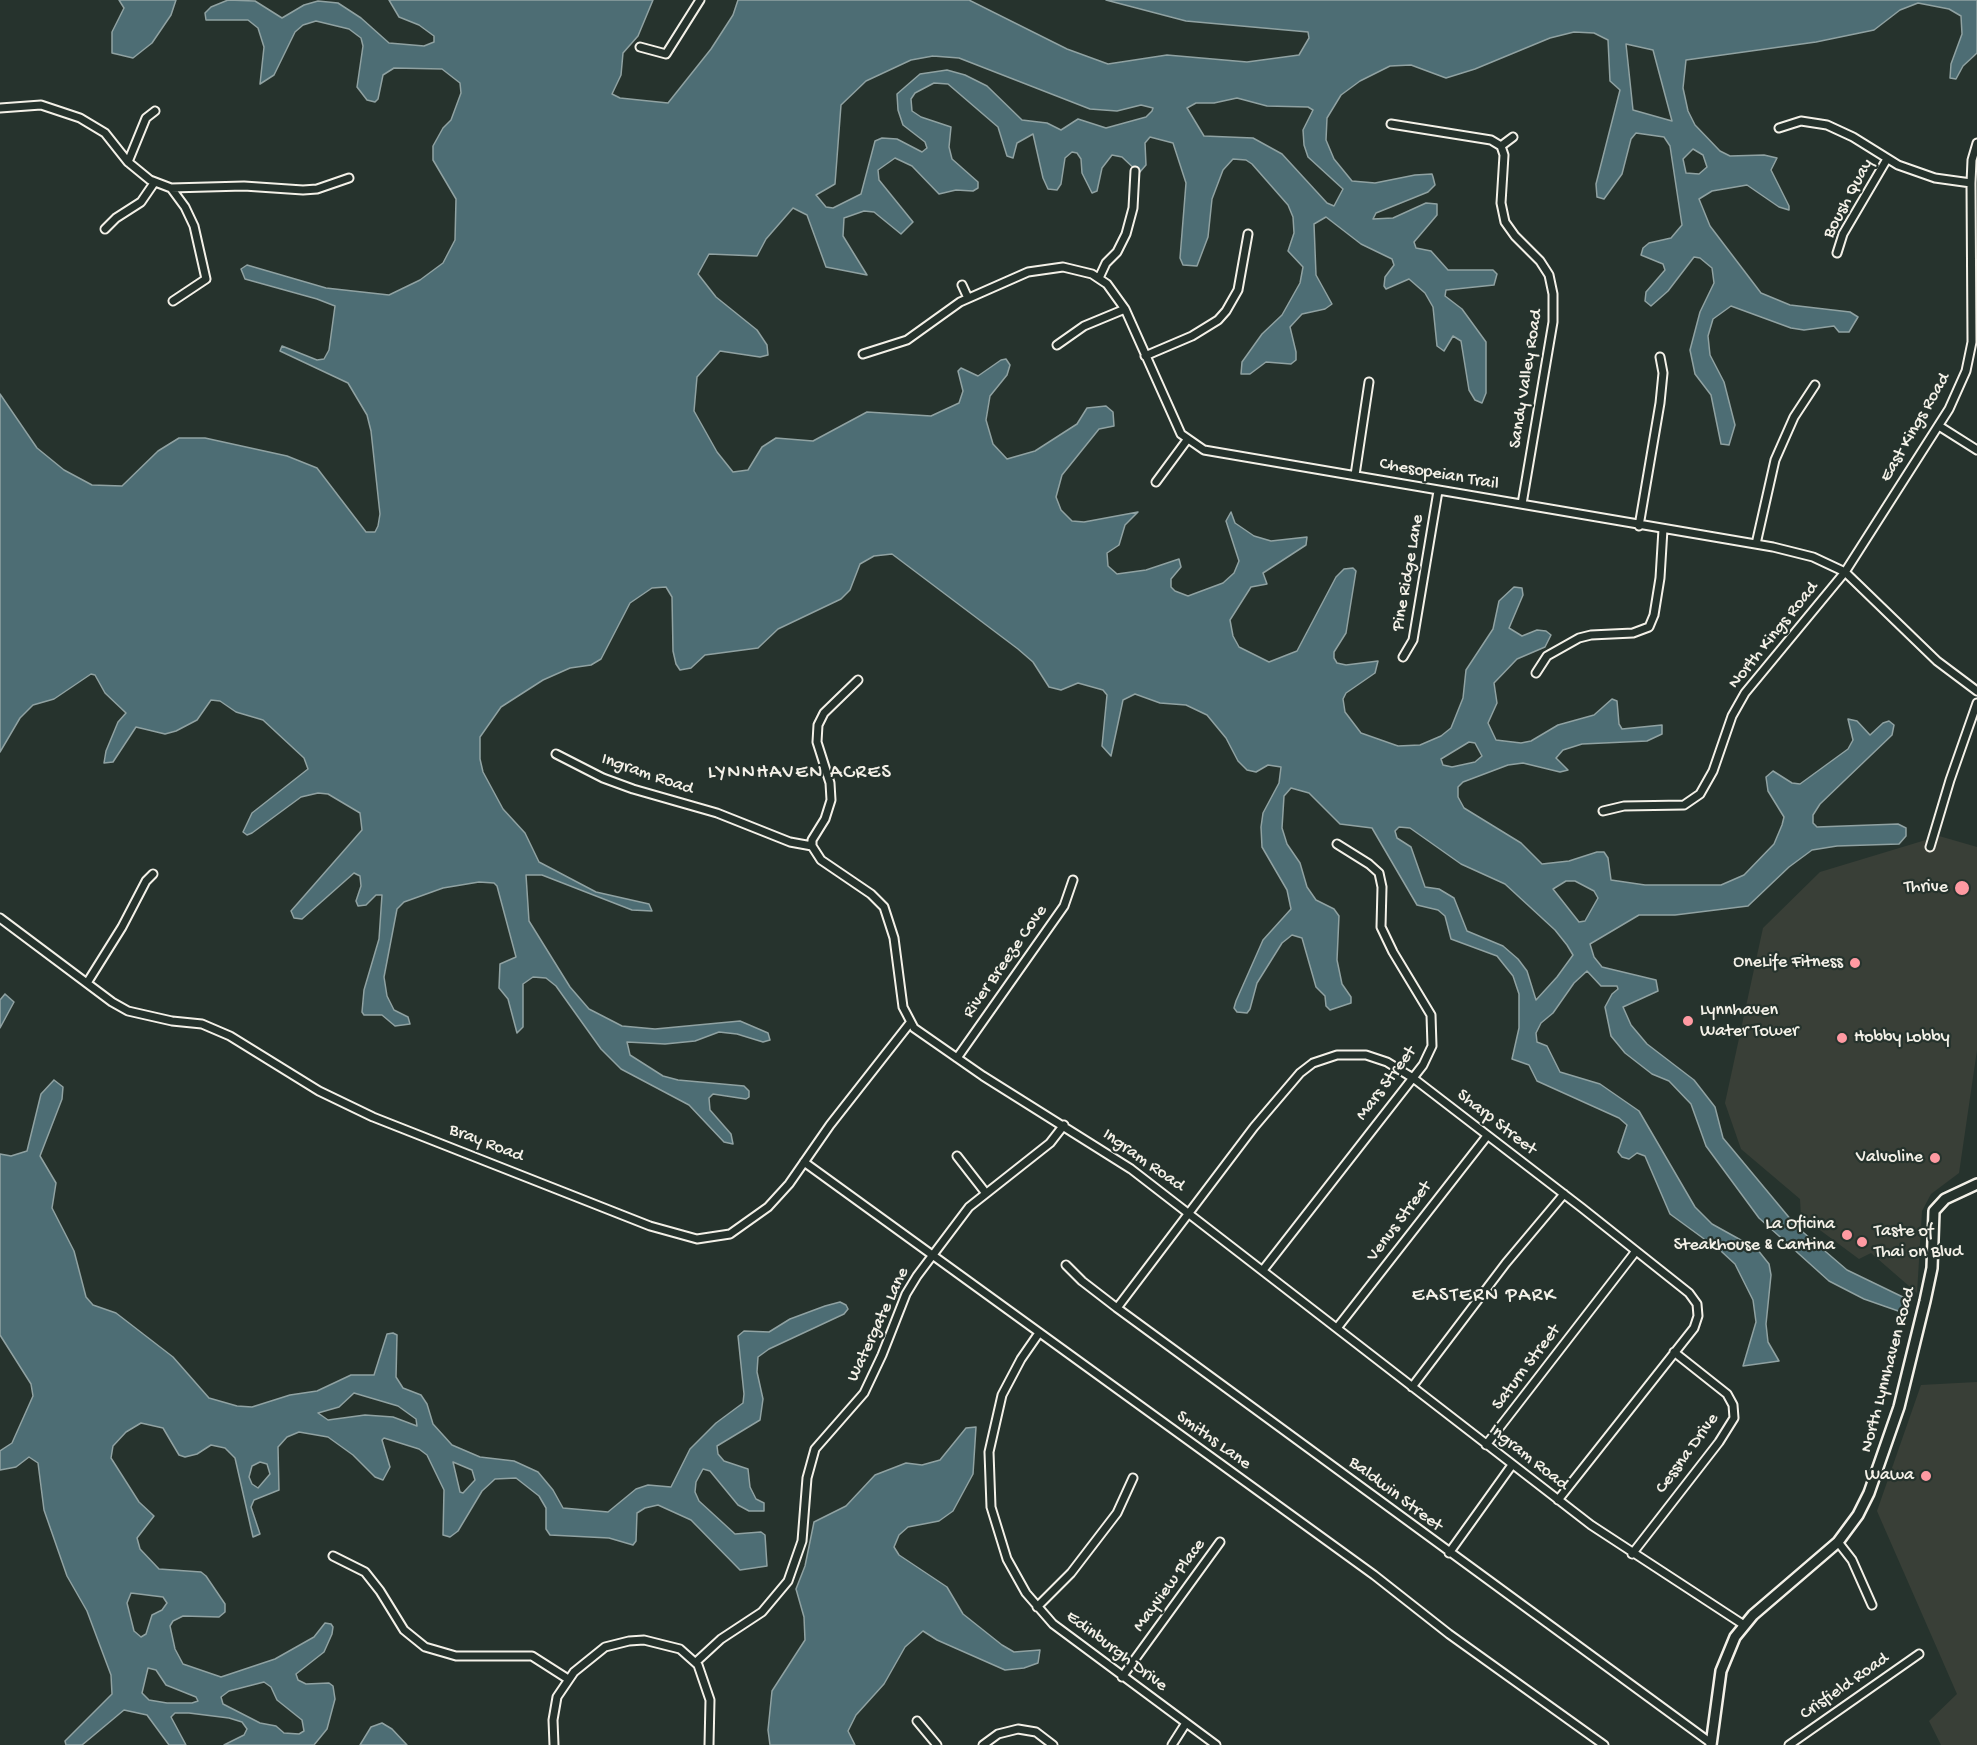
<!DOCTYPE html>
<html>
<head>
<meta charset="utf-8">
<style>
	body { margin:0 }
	canvas { display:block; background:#26332d }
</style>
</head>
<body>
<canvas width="1977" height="1745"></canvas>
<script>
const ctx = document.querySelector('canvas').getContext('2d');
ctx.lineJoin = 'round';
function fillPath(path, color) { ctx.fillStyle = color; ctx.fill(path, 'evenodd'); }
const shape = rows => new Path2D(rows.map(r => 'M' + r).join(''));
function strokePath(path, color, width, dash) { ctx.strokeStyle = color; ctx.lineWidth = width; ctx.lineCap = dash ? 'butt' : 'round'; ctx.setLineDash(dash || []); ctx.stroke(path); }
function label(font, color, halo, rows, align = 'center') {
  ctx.font = font + ' "Gochi Hand",sans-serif'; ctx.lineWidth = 4.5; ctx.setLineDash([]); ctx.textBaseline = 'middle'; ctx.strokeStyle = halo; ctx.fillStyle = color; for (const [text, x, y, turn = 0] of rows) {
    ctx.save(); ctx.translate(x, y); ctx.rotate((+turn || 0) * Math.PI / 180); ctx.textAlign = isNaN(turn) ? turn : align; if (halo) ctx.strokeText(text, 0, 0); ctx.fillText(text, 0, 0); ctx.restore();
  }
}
fillPath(shape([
	[1939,836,1977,847,1977,1050,1959,1173,1931,1194,1922,1211,1917,1293,1871,1253,1859,1259,1801,1216,1800,1199,1741,1149,1725,1103,1763,928,1820,872],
	[1977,1382,1977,1745,1941,1745,1929,1721,1957,1694,1877,1511,1921,1385]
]), '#393f37');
const water = shape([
	[119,0,176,0,171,15,152,43,133,58,112,53,112,32,124,8,119,0],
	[228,0,255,1,282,18,304,5,318,1,338,3,361,18,389,43,424,46,434,42,434,36,419,25,399,17,389,0,653,0,638,36,623,53,621,75,612,94,620,98,668,103,711,49,733,15,738,0,969,0,1067,49,1108,64,1167,55,1247,62,1299,55,1309,38,1308,32,1186,21,1106,0,1977,0,1977,53,1963,66,1956,79,1950,78,1951,64,1962,34,1961,16,1949,9,1918,3,1900,10,1874,30,1816,42,1686,60,1683,88,1688,111,1695,125,1720,151,1730,156,1764,155,1777,158,1771,170,1789,206,1789,210,1779,207,1747,185,1712,191,1699,199,1710,226,1761,293,1790,305,1850,312,1858,317,1849,332,1839,332,1834,326,1804,330,1791,328,1731,306,1713,319,1708,336,1710,355,1724,382,1735,425,1729,445,1721,444,1711,395,1695,374,1690,350,1700,312,1714,283,1712,268,1700,258,1694,257,1668,291,1651,306,1645,301,1646,292,1665,270,1663,264,1641,255,1643,248,1649,243,1671,238,1682,225,1670,146,1664,137,1636,133,1631,139,1622,174,1604,199,1597,197,1596,184,1620,90,1610,81,1608,40,1594,33,1574,32,1550,38,1475,69,1446,78,1411,65,1390,66,1360,81,1341,95,1327,118,1326,140,1334,159,1352,181,1375,183,1415,175,1432,174,1433,177,1435,185,1428,192,1376,213,1373,219,1393,218,1426,203,1437,204,1437,215,1414,242,1416,248,1431,251,1448,270,1493,270,1497,274,1494,285,1446,290,1445,296,1462,309,1486,342,1486,393,1482,403,1475,400,1469,390,1461,341,1453,336,1444,351,1437,346,1433,307,1425,293,1409,279,1386,289,1384,286,1385,277,1394,265,1392,259,1361,244,1326,217,1314,224,1316,275,1332,304,1325,309,1302,314,1290,327,1296,352,1296,360,1291,364,1266,362,1250,374,1241,374,1242,362,1262,334,1282,315,1300,283,1303,267,1288,251,1294,233,1293,217,1288,205,1252,164,1246,160,1233,159,1223,170,1212,199,1208,237,1197,266,1183,265,1180,258,1186,183,1173,143,1150,137,1145,143,1146,165,1139,173,1122,157,1112,155,1102,168,1097,191,1092,193,1082,173,1081,159,1077,153,1072,152,1065,158,1061,184,1057,190,1048,189,1043,178,1033,134,1017,143,1013,158,1007,156,998,127,948,84,934,83,915,93,911,99,912,111,921,117,951,127,949,147,952,159,978,182,978,188,973,191,956,190,939,194,912,166,895,158,878,170,879,180,913,222,901,234,874,212,864,211,844,218,843,236,867,275,826,267,807,215,793,208,766,239,757,256,709,254,698,274,716,297,757,330,767,345,768,355,760,357,720,351,697,377,694,411,717,452,733,472,748,470,762,447,776,438,813,441,867,412,931,416,959,403,963,391,958,371,961,368,978,376,1001,360,1006,359,1010,365,1007,375,990,396,986,420,993,444,1007,459,1035,451,1077,424,1087,408,1106,406,1113,412,1114,426,1099,429,1062,475,1056,497,1061,510,1072,521,1084,522,1138,512,1125,525,1119,545,1107,553,1108,566,1117,574,1146,570,1179,559,1181,567,1171,579,1171,587,1175,591,1188,596,1223,583,1234,573,1239,561,1226,521,1231,512,1235,523,1254,536,1271,541,1307,537,1306,545,1263,573,1267,584,1251,587,1230,620,1233,636,1239,647,1269,662,1297,651,1336,577,1344,569,1353,568,1356,571,1346,633,1334,652,1334,658,1337,663,1346,665,1378,661,1375,673,1346,693,1343,699,1345,712,1361,733,1398,746,1420,745,1441,736,1451,728,1463,698,1466,670,1493,629,1499,601,1514,587,1522,588,1523,595,1509,628,1522,636,1537,630,1546,631,1551,635,1545,647,1517,659,1494,683,1497,703,1488,723,1496,740,1521,743,1531,741,1558,725,1594,715,1612,699,1617,701,1619,724,1622,729,1662,725,1662,734,1647,741,1582,744,1563,750,1556,758,1568,770,1560,772,1523,763,1508,765,1463,782,1458,787,1458,797,1464,808,1521,843,1542,864,1569,861,1597,852,1604,852,1608,858,1611,880,1645,885,1721,885,1744,875,1774,844,1782,825,1784,817,1768,791,1766,777,1773,771,1792,783,1800,784,1848,749,1853,740,1848,719,1857,721,1870,735,1883,723,1889,721,1894,725,1892,735,1820,804,1813,815,1813,823,1817,827,1898,824,1906,828,1906,836,1899,844,1837,846,1812,850,1789,867,1748,906,1675,915,1639,915,1590,944,1594,957,1602,967,1656,980,1658,991,1623,1007,1631,1025,1647,1044,1694,1080,1715,1107,1723,1138,1797,1227,1847,1270,1909,1300,1904,1313,1864,1299,1829,1281,1759,1218,1706,1146,1691,1104,1669,1081,1652,1074,1625,1053,1611,1036,1605,1007,1612,994,1618,989,1617,986,1601,986,1587,971,1574,983,1553,1013,1541,1023,1536,1033,1537,1042,1547,1046,1560,1072,1600,1084,1639,1111,1695,1207,1712,1224,1757,1249,1769,1264,1771,1275,1766,1324,1768,1342,1779,1361,1743,1366,1756,1322,1753,1300,1735,1264,1722,1252,1670,1214,1645,1156,1637,1153,1629,1159,1622,1157,1618,1152,1627,1125,1619,1118,1537,1081,1529,1065,1512,1059,1519,1028,1519,994,1513,976,1497,956,1451,939,1445,916,1438,910,1417,905,1372,828,1340,824,1309,793,1291,788,1284,796,1282,828,1287,844,1300,863,1307,887,1316,900,1334,909,1339,916,1337,960,1342,984,1351,997,1351,1003,1330,1010,1326,1006,1325,996,1316,987,1302,938,1292,935,1282,943,1257,983,1250,1009,1247,1013,1237,1012,1234,1008,1236,1001,1263,940,1291,909,1287,890,1262,847,1261,827,1263,813,1279,783,1281,767,1268,765,1256,772,1247,770,1238,761,1226,738,1207,715,1186,705,1160,703,1135,694,1123,700,1111,756,1102,746,1107,695,1103,690,1078,683,1061,690,1049,687,1033,662,1018,649,892,554,874,556,860,564,850,590,841,599,778,629,758,648,705,655,691,668,680,670,676,664,673,651,672,597,666,587,652,588,630,603,601,659,591,665,570,668,543,680,501,707,480,737,480,759,483,772,503,809,525,833,539,862,596,892,649,904,652,911,632,910,542,875,526,875,529,921,570,987,589,1009,622,1026,655,1029,740,1021,768,1033,770,1040,763,1042,737,1034,719,1032,695,1041,665,1044,627,1042,630,1055,663,1076,678,1080,744,1086,749,1091,749,1097,746,1099,713,1094,709,1098,710,1110,731,1134,733,1144,724,1142,689,1105,621,1069,601,1049,556,986,546,978,533,977,523,984,523,1027,517,1033,508,999,499,988,500,964,516,957,497,886,494,883,479,882,443,888,404,902,397,909,384,977,387,996,394,1010,408,1017,410,1024,395,1026,382,1015,364,1015,362,1012,364,990,379,939,382,895,376,895,366,905,358,906,356,901,361,886,360,876,354,873,302,919,294,918,291,911,362,830,360,813,328,794,318,793,301,797,252,833,247,835,243,832,252,813,308,769,304,758,263,720,236,712,220,701,211,700,197,720,176,731,165,734,136,727,113,762,104,763,106,751,118,722,126,713,105,693,95,675,91,674,54,699,33,705,20,718,0,752,0,394,37,448,64,470,92,485,122,486,158,451,179,438,205,438,287,456,317,468,366,532,375,532,378,526,380,514,371,431,367,415,348,383,280,351,282,346,317,360,324,359,329,350,335,306,317,299,245,279,241,269,247,265,326,288,389,295,420,280,443,263,455,240,456,199,433,160,433,146,443,128,451,120,461,93,460,83,442,69,394,68,383,75,378,99,375,102,367,100,357,87,363,46,361,38,349,29,316,21,303,25,295,32,274,75,260,84,264,47,258,28,248,20,206,20,205,13,211,7,228,0],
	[1626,44,1653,50,1672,121,1633,110,1626,44],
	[933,56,959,58,1090,109,1117,111,1141,105,1153,108,1152,111,1146,117,1106,128,1078,119,1061,130,1047,123,1022,120,987,86,965,75,947,70,920,74,897,94,898,110,903,125,925,142,927,148,922,152,897,139,882,138,875,141,861,194,833,208,826,207,816,195,835,184,841,105,866,81,911,60,933,56],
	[1237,98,1267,106,1308,107,1313,110,1303,130,1304,145,1308,157,1343,189,1334,206,1327,203,1282,154,1253,138,1204,136,1187,108,1196,103,1214,103,1237,98],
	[1693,149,1703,155,1707,167,1699,174,1686,173,1683,159,1693,149],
	[1469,742,1475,743,1482,756,1475,762,1452,767,1443,765,1441,759,1469,742],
	[1399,827,1410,828,1461,864,1505,884,1555,930,1567,945,1573,955,1557,977,1536,1000,1527,971,1518,959,1503,946,1467,931,1454,898,1439,889,1425,887,1411,847,1397,838,1395,831,1399,827],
	[1566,881,1575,881,1594,891,1598,898,1585,921,1579,922,1553,889,1566,881],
	[5,994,14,1002,0,1028,0,1000,5,994],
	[54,1080,63,1087,62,1099,40,1156,56,1183,52,1208,74,1251,86,1297,93,1305,116,1313,173,1357,209,1398,237,1406,252,1407,290,1395,317,1391,351,1375,374,1375,387,1334,393,1333,397,1335,396,1377,403,1388,421,1395,427,1404,433,1424,452,1445,480,1457,514,1461,538,1472,553,1490,563,1508,608,1512,636,1489,648,1485,671,1487,690,1449,716,1423,743,1403,744,1394,738,1336,744,1331,769,1332,790,1319,825,1306,840,1302,846,1305,848,1309,844,1314,769,1349,758,1357,757,1372,763,1399,760,1420,717,1446,718,1454,724,1461,748,1469,750,1487,756,1499,764,1503,764,1511,749,1511,738,1505,710,1471,703,1469,696,1482,695,1492,699,1501,735,1534,761,1532,765,1535,767,1566,740,1570,691,1520,658,1505,645,1508,637,1513,636,1541,633,1545,609,1538,550,1535,546,1529,546,1508,539,1496,516,1478,495,1479,482,1491,458,1531,450,1537,443,1535,444,1490,427,1455,419,1449,384,1438,382,1440,390,1467,383,1480,375,1477,353,1455,328,1437,299,1432,287,1437,278,1447,279,1490,254,1500,251,1507,260,1534,253,1537,235,1458,225,1448,211,1445,197,1454,185,1457,179,1455,163,1428,141,1423,126,1432,113,1446,111,1458,139,1502,154,1516,137,1538,140,1549,159,1569,201,1572,206,1576,225,1604,225,1612,219,1617,183,1616,173,1621,170,1626,175,1649,183,1664,221,1677,275,1659,314,1637,325,1623,331,1624,333,1627,332,1634,324,1652,296,1674,298,1680,306,1684,329,1683,333,1686,335,1699,327,1729,314,1745,224,1745,244,1735,247,1729,242,1722,229,1718,189,1713,175,1713,171,1717,186,1745,169,1745,147,1715,124,1710,82,1745,66,1745,65,1741,112,1694,111,1675,87,1611,67,1576,44,1510,38,1463,29,1457,16,1467,0,1470,0,1451,12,1443,33,1396,31,1384,0,1335,0,1154,11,1156,27,1151,41,1094,54,1080],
	[354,1393,398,1406,416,1419,417,1426,393,1417,365,1415,328,1420,318,1413,339,1407,354,1393],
	[260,1462,267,1464,270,1474,258,1488,252,1484,249,1477,252,1466,260,1462],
	[453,1462,472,1470,475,1480,463,1493,460,1492,453,1462],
	[131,1593,163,1597,167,1603,162,1610,152,1615,146,1634,141,1637,134,1631,127,1603,131,1593],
	[148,1668,156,1670,166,1685,196,1697,198,1701,192,1703,167,1703,149,1700,142,1693,148,1668],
	[264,1682,271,1687,277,1700,302,1720,304,1731,299,1734,284,1733,276,1726,260,1723,223,1704,221,1697,229,1691,264,1682],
	[976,1427,973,1474,953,1511,939,1521,908,1527,899,1535,894,1547,899,1555,947,1587,963,1614,1002,1645,1014,1652,1040,1650,1038,1663,1024,1668,1005,1670,937,1640,923,1631,905,1647,884,1684,856,1715,848,1731,855,1745,770,1745,768,1730,772,1691,805,1640,804,1617,796,1589,805,1566,814,1522,846,1506,875,1475,906,1463,922,1465,940,1460,966,1428,976,1427],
	[382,1723,392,1729,407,1745,360,1745,371,1727,382,1723]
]);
fillPath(water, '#4d6d74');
strokePath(water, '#90a2a2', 1.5);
const street = shape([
	[640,47,666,54,700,0],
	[0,108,41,105,80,118,105,133,128,162],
	[155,111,146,118,128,162,150,180,171,188,185,207,194,226,206,279,173,301],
	[1391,124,1491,140,1501,146,1504,155,1501,203,1505,222,1515,236,1540,261,1549,275,1553,294,1553,322,1522,504],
	[1779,128,1801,121,1827,125,1853,137,1898,165,1935,178,1971,183],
	[1501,146,1513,137],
	[171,188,244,186,303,190,317,189,349,178],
	[105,229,116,218,141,202,154,183],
	[1837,253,1843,234,1887,159],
	[1099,278,1106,263,1117,252,1126,234,1133,208,1135,171],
	[962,285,968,298],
	[1057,345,1084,326,1125,309],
	[863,354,907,340,960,302,1028,272,1063,267,1092,274,1107,284,1125,309,1181,434,1204,450,1773,547,1813,557,1845,572,1937,661,1977,691],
	[1145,356,1192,336,1218,320,1226,311,1238,290,1248,234],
	[1939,426,1977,450],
	[1355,475,1369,382],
	[1156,482,1187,440],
	[1639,526,1660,403,1663,373,1660,357],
	[1756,544,1775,460,1794,417,1815,385],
	[1403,657,1413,640,1438,491],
	[1536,673,1547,656,1579,638,1591,635,1633,633,1649,627,1654,615,1660,578,1663,529],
	[556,754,603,778,633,789,717,813,790,842,812,846],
	[1603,811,1624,806,1684,805,1700,794,1713,771,1732,716,1745,693,1845,572,1949,409,1966,371,1972,342,1971,183,1972,160,1977,143],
	[812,846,821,860,871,894,884,907,894,938,903,1007,914,1028,983,1076,1131,1169,1591,1525,1744,1625],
	[812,846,812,840,825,819,831,800,830,783,817,742,818,725,824,713,858,680],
	[1930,847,1950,780,1977,703],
	[0,918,112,1002,128,1011,172,1021,202,1024,230,1036,319,1091,373,1117,650,1226,697,1239,730,1234,768,1207,789,1184,830,1125,910,1023],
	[87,983,122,927,146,881,153,874],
	[957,1058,1064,906,1073,880],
	[957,1156,985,1192],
	[804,1162,1374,1575,1449,1634,1604,1745],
	[1066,1265,1082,1281,1117,1308,1711,1743],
	[1263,1270,1423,1065,1432,1046,1431,1015,1393,952,1381,927,1382,887,1379,873,1369,864,1337,844],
	[1117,1308,1254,1127,1300,1073,1313,1063,1337,1055,1366,1055,1387,1062,1413,1078,1582,1208,1689,1293,1697,1304,1698,1316,1694,1328,1558,1500],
	[1337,1328,1487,1136],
	[1039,1333,1021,1359,1002,1395,989,1452,991,1507,1007,1559,1026,1593,1053,1624,1216,1745],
	[1412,1387,1506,1263,1564,1194],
	[1486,1445,1636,1251],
	[1838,1542,1852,1560,1872,1605],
	[1449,1553,1512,1465],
	[1632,1554,1719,1442,1734,1418,1733,1405,1727,1394,1674,1352],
	[333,1556,365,1572,380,1591,404,1630,425,1647,456,1656,532,1656,568,1679],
	[1037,1607,1071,1573,1117,1513,1133,1478],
	[696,1662,721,1639,762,1612,788,1581,802,1541,807,1478,815,1449,864,1393,882,1355,906,1294,917,1276,969,1207,1050,1143,1064,1125],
	[1122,1677,1220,1542],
	[917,1721,937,1745],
	[554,1745,553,1720,557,1697,574,1672,605,1647,629,1641,644,1640,680,1649,698,1665,710,1700,709,1745],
	[983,1745,998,1734,1018,1729,1036,1732,1053,1745],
	[1172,1745,1186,1723],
	[1789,1745,1919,1654]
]);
const secondary = shape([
	[1711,1745,1721,1671,1735,1637,1753,1615,1838,1542,1858,1515,1869,1493,1899,1407,1925,1301,1932,1268,1934,1211,1945,1199,1977,1184]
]);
strokePath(street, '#f4f1e8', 11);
strokePath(secondary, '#f4f1e8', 14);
strokePath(street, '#26332d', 7);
strokePath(secondary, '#26332d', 9);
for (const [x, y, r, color] of [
	[1962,888,8,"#ff9aa2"],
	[1855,963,6,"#ff9aa2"],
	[1688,1021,6,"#ff9aa2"],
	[1842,1038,6,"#ff9aa2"],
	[1935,1158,6,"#ff9aa2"],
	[1847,1235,6,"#ff9aa2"],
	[1862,1242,6,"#ff9aa2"],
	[1926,1476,6,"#ff9aa2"]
]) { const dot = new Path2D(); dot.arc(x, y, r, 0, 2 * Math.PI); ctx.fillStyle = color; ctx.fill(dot); strokePath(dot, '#26332d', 2); }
label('18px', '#f4f1e8', '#26332d', [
	["Boush Quay",1849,199,-62],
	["Sandy Valley Road",1527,379,-81],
	["East Kings Road",1916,428,-60],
	["Chesopeian Trail",1439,475,10],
	["Pine Ridge Lane",1409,573,-80],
	["North Kings Road",1774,636,-51],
	["Ingram Road",647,775,19],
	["River Breeze Cove",1006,962,-55],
	["Mars Street",1387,1084,-53],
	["Sharp Street",1496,1123,38],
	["Bray Road",486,1144,21],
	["Ingram Road",1143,1161,35],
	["Venus Street",1400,1222,-53],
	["Watergate Lane",879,1325,-65],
	["Saturn Street",1527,1368,-53],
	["North Lynnhaven Road",1889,1370,-75],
	["Smiths Lane",1213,1441,36],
	["Cessna Drive",1688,1454,-54],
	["Ingram Road",1528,1458,38],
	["Baldwin Street",1395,1495,37],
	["Mayview Place",1170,1586,-54],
	["Edinburgh Drive",1116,1652,37],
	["Crisfield Road",1845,1687,-35]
]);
label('18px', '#f4f1e8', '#26332d', [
	["Thrive",1948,888],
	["OneLife Fitness",1843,963],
	["Lynnhaven",1700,1011,"left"],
	["Water Tower",1700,1032,"left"],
	["Hobby Lobby",1854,1038,"left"],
	["Valvoline",1923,1158],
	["La Oficina",1835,1225],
	["Steakhouse & Cantina",1835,1246],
	["Taste of",1874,1232,"left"],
	["Thai on Blvd",1874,1253,"left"],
	["Wawa",1914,1476]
], 'right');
ctx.letterSpacing = '1.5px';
label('20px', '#f4f1e8', '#26332d', [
	["LYNNHAVEN ACRES",800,774],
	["EASTERN PARK",1484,1297]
]);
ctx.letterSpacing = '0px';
</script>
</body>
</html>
